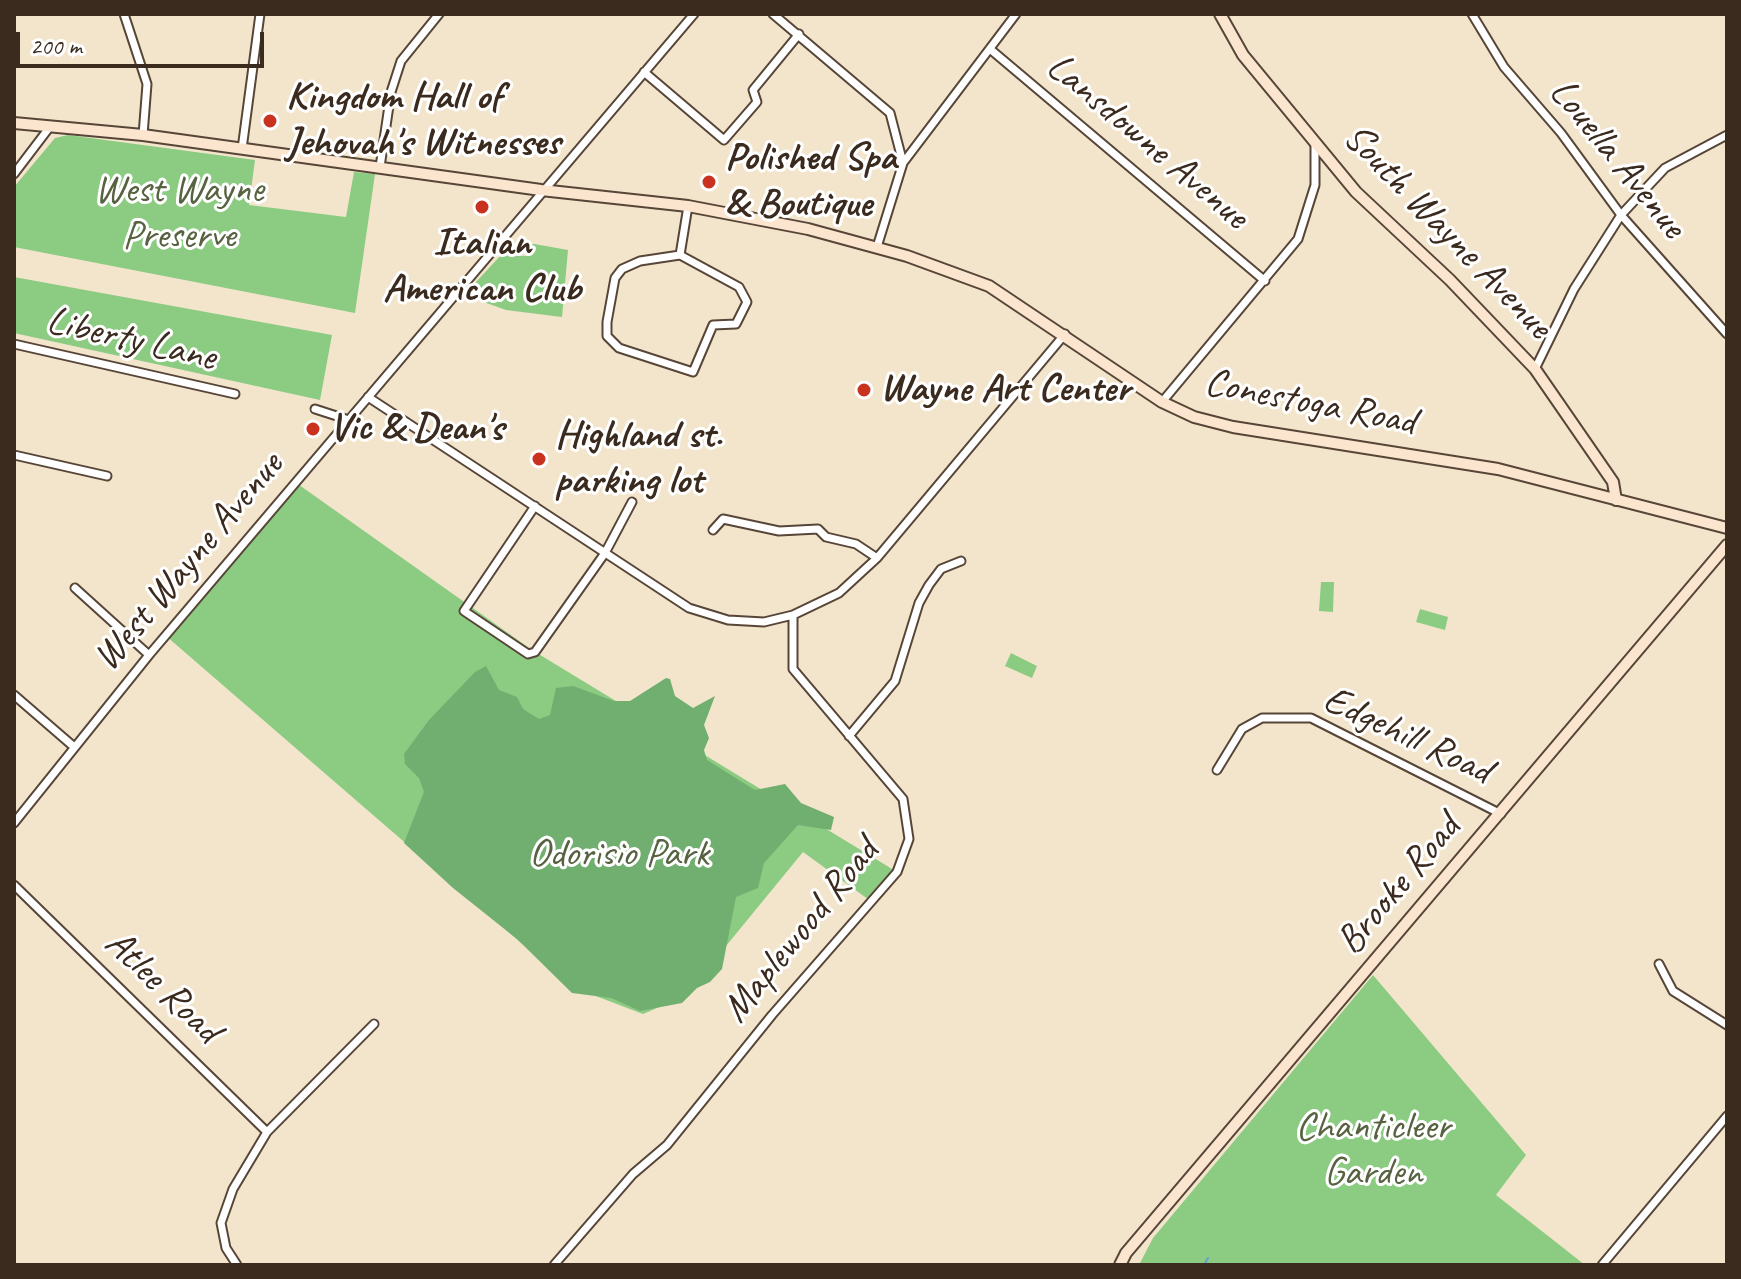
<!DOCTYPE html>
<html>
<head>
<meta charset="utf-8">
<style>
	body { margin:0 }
	#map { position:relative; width:1741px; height:1279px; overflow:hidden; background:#f3e5cc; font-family:Caveat,sans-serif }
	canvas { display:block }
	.frame { position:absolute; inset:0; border:16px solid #3b2a1e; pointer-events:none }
	.scale { position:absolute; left:16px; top:32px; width:248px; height:36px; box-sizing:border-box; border:4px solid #3b2a1e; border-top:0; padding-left:10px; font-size:24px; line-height:28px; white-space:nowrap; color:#3b2a1e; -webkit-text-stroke:6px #fff; paint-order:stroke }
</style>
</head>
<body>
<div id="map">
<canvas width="1741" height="1279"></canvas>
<div class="frame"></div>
<div class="scale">200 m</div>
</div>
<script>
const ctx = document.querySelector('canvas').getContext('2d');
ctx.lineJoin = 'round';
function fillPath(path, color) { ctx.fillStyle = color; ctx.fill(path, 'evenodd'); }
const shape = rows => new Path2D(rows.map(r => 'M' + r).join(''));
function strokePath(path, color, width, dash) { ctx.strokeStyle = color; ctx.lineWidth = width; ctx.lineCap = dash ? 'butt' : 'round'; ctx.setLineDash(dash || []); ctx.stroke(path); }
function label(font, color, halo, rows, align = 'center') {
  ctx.font = font + ' Caveat,sans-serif'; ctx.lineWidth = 6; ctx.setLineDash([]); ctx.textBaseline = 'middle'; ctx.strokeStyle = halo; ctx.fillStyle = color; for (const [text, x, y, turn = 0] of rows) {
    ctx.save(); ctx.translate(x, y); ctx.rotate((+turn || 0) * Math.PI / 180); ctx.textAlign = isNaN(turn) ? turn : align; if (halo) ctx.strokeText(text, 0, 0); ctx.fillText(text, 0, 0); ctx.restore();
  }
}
fillPath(shape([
	[68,135,255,160,249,205,346,217,354,172,375,174,355,313,14,247,14,187,55,138],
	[529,243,568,250,562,317,506,310,464,295,501,255,527,256],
	[14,277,332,335,320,400,14,333],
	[295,482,532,650,897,872,872,902,803,852,685,996,643,1014,572,987,166,636],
	[1321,582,1334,582,1333,612,1319,611],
	[1420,609,1448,617,1445,630,1416,622],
	[1011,653,1037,666,1032,678,1005,666],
	[1373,975,1526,1155,1496,1195,1585,1265,1139,1265,1153,1238]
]), '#8ccb82');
fillPath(shape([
	[486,666,499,690,517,697,523,709,539,719,550,715,556,688,573,686,614,701,630,701,666,678,670,679,675,696,693,708,715,696,704,725,709,738,704,750,707,760,755,790,785,784,801,803,834,817,831,830,798,825,764,863,758,888,736,897,722,969,710,982,697,988,682,1003,640,1011,611,998,572,993,517,939,453,888,404,843,424,792,419,778,405,764,404,754,429,720,475,672]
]), '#71af70');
strokePath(shape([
	[1204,1265,1208,1258]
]), '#639ed3', 2);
const minor = shape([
	[124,14,147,84,143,135],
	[773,14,890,113,903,163,877,247],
	[1472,14,1504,67,1561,133,1621,215,1727,334],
	[990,49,1265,281],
	[644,72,724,140,757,102,753,90,799,34],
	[242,149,260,14],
	[903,163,1016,14],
	[380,167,391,92,401,61,439,14],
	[14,174,49,128],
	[680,255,739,287,747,302,736,324,713,325,693,372,619,348,607,336,607,322,615,278,622,269,640,261,680,255,688,206],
	[14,344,235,394],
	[1535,369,1574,289,1621,215,1665,168,1727,135],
	[368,397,689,608,728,620,764,622,793,615],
	[1162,402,1298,239,1315,185,1315,142],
	[315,409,349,420],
	[14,455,107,476],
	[535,506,464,611,528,654,535,652,605,553,632,502],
	[713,530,723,519,779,531,818,529,826,537,856,544,877,558],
	[75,588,149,655],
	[14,695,73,746],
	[849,736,895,681,919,603,929,585,941,569,961,561],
	[1217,770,1242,729,1262,718,1311,718,1501,814],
	[14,823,149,655,694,14],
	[14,885,267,1132],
	[1659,964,1673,991,1727,1025],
	[237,1265,226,1248,221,1223,233,1189,267,1132,374,1024],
	[554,1265,633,1174,667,1145,772,1015,897,872,909,839,903,799,793,669,793,615,839,593,877,558,1065,334],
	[1602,1265,1727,1116]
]);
const secondary = shape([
	[1220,14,1243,55,1356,192,1450,280,1535,369,1613,482,1616,500],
	[14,123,143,135,541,190,688,206,808,229,907,256,989,286,1162,402,1194,417,1233,427,1498,469,1727,528],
	[1120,1265,1126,1253,1727,545]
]);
strokePath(minor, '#574638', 11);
strokePath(secondary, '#574638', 14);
strokePath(minor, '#fff', 7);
strokePath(secondary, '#fbe5cf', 10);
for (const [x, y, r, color] of [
	[270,121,8,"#c8321e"],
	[709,182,8,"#c8321e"],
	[482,207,8,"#c8321e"],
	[864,390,8,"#c8321e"],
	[313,429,8,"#c8321e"],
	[539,459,8,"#c8321e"]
]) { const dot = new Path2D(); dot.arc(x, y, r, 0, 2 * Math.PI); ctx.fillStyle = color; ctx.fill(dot); strokePath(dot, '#fff', 3); }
label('bold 40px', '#3b2a1e', '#fff', [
	["Kingdom Hall of",286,98],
	["Jehovah's Witnesses",286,144],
	["Polished Spa",725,159],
	["& Boutique",725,205],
	["Italian",482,244,"center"],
	["American Club",482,290,"center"],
	["Wayne Art Center",880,390],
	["Vic & Dean's",329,429],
	["Highland st.",555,436],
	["parking lot",555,482]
], 'left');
label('40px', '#3b2a1e', '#fff', [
	["Lansdowne Avenue",1147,142,40],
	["Louella Avenue",1617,159,51],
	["South Wayne Avenue",1447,232,46],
	["Liberty Lane",131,340,13],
	["Conestoga Road",1310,403,11],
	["West Wayne Avenue",189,562,-50],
	["Edgehill Road",1407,736,25],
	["Brooke Road",1399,885,-50],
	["Maplewood Road",801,931,-51],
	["Atlee Road",162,987,44]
]);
label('40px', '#576241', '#fff', [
	["West Wayne",179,191],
	["Preserve",179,237],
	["Odorisio Park",619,855],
	["Chanticleer",1373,1128],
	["Garden",1373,1174]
]);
</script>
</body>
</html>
